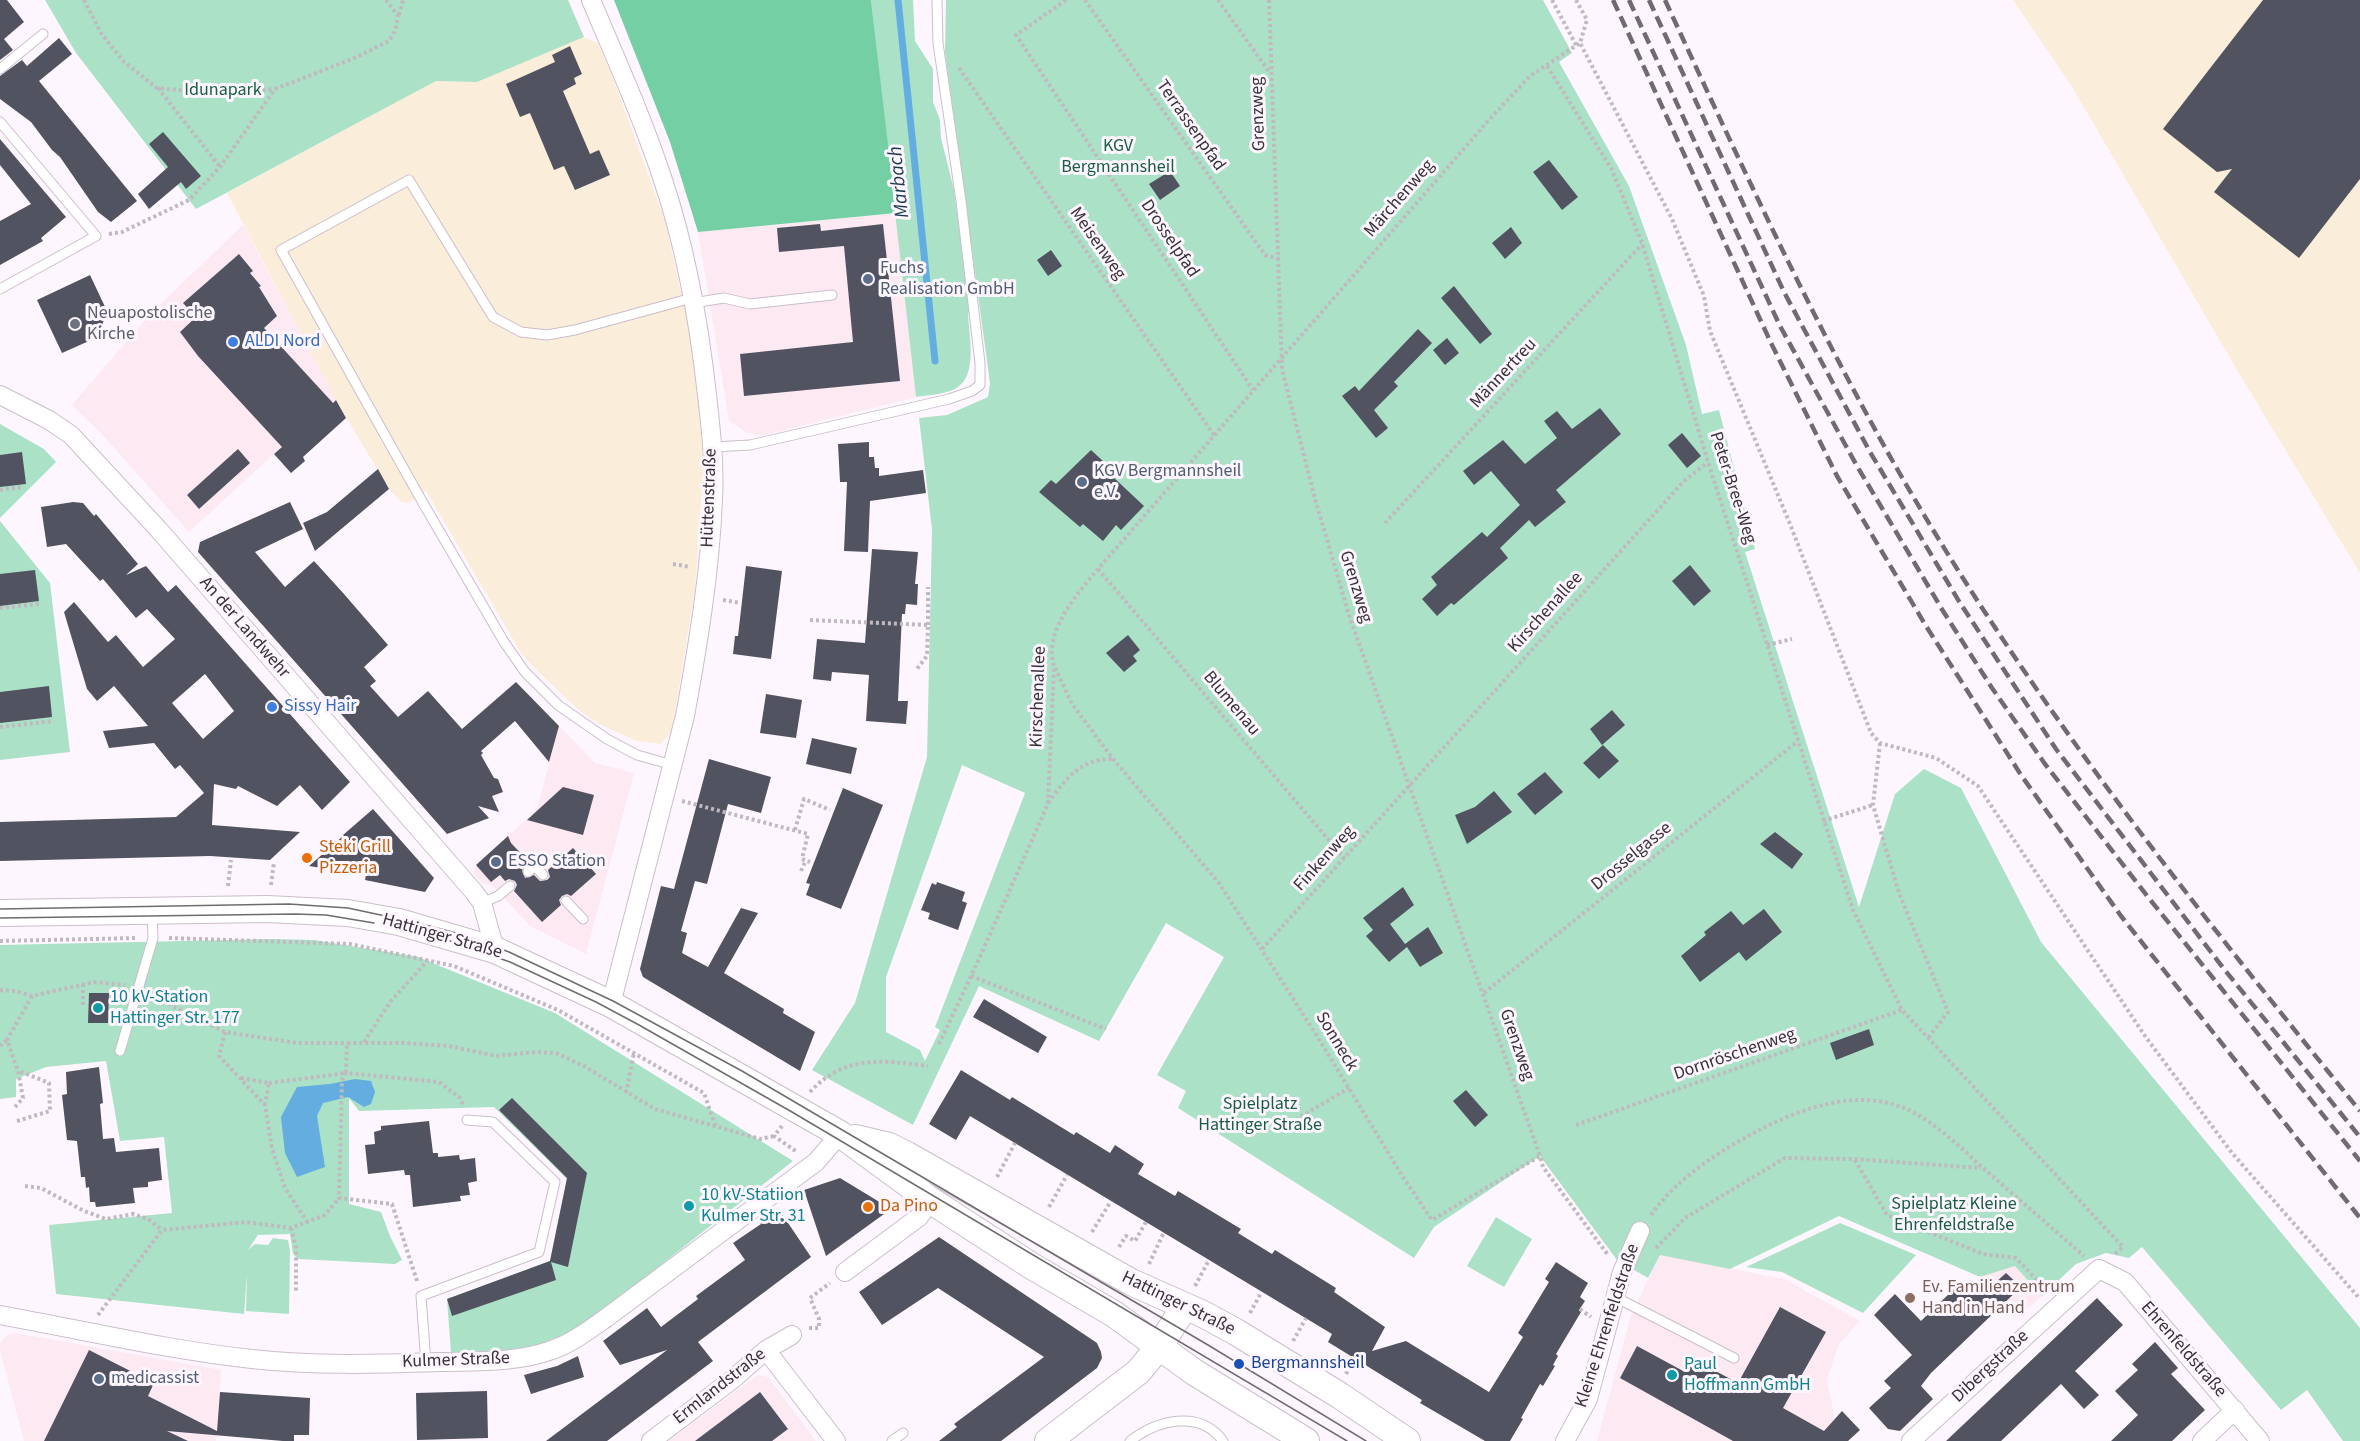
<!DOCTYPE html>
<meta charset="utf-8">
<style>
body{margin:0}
canvas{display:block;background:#fef6fe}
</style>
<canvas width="2360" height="1441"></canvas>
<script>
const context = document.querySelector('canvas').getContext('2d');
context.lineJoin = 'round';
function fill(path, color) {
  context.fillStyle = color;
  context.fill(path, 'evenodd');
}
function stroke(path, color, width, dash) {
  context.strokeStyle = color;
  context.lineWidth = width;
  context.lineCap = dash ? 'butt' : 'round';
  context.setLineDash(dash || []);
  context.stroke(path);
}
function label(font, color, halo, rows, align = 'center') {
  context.font = font + ' "Source Sans 3",sans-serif';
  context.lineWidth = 6;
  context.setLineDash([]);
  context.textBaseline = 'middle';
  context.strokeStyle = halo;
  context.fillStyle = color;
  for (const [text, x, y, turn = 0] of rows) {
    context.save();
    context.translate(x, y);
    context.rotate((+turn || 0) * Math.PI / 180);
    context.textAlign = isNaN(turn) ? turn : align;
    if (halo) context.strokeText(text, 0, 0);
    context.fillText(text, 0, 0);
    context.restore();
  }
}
const commercial = new Path2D(`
 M896 213 916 397 764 435 747 433 729 421 698 232Z
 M243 225 336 400 274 454 189 532 100 432 72 405 150 314Z
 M559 726 595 763 634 773 586 954 530 926 492 885 483 884 474 874 476 865 537 810Z
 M1660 1255 1784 1279 1860 1321 1839 1344 1827 1380 1834 1414 1830 1441H1597L1631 1315Z
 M2015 1266 2042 1296 2019 1316 1980 1277Z
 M16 1333 221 1370 216 1441H24L0 1350V1344L3 1339 8 1335Z
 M758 1375 768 1377 816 1441H668Z`);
const industrial = new Path2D(`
 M2013 0H2360V573L2237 370 2071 85Z
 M584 37 598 43 610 70 665 221 687 319 699 392 703 471 695 588 672 731 661 744 637 741 599 724 579 710 538 672 521 653 426 491 409 503 401 502 389 489 336 400 227 193 436 81 477 82Z`);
const green = new Path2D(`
 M45 0H568L584 37 477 82 436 81 196 209 76 53Z
 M871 0H913L915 41 933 69V102L940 120 941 138 954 190 970 310 968 314C969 337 980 382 950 391 939 395 927 395 916 397Z
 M946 0H1543L1572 53 1559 62 1629 186 1686 345 1702 414 1719 410 1755 549 1745 552 1859 907 1895 794 1924 769 1961 788 2041 942 2360 1328V1441H2343L2307 1390 2281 1410 2142 1247 2129 1258 2106 1253 2076 1264 2042 1296 2015 1266 1980 1277 1839 1216 1730 1269 1660 1255 1648 1278 1617 1260 1540 1156 1434 1227 1414 1258 1178 1108 1186 1091 1157 1075 1224 957 1166 923 1099 1041 979 986 913 1125 812 1070 855 1003 927 757 932 530 919 418 947 415 988 397 990 383 945 52ZM962 765 1025 793 935 1027 940 1030 925 1061 920 1050 886 1032V977Z
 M0 424 44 449 56 462 0 518Z
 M0 521 50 583 70 752 0 760Z
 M272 939 314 940 418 957 555 1013 793 1161 634 1286 571 1332 540 1344 510 1350 451 1353 447 1299 550 1261 567 1179 494 1107 359 1111 349 1098V1204L381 1212 390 1236 402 1260 395 1264 298 1259 293 1254 290 1234 258 1235 248 1250 255 1244 268 1245 273 1238 288 1240 290 1250 289 1314 246 1311 247 1273 244 1314 56 1294 49 1225 172 1213 164 1137 120 1141 106 1061 46 1067 16 1079V1097L0 1099V945Z
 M1496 1217 1532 1239 1504 1287 1467 1266Z
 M1840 1223 1916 1255 1863 1313 1782 1272 1746 1267Z`);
const forest = new Path2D(`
 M614 0H871L896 213 698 232 670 142Z`);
const water = new Path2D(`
 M355 1079 371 1081 375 1092 371 1104 364 1107 348 1097 323 1103 317 1116 325 1167 297 1177 285 1153 281 1117 297 1087 330 1084Z`);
const stream = new Path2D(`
 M898 0 935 361`);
const building = new Path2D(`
 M0 0H7L24 22 4 39 13 50 0 60Z
 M2263 0H2360V179L2299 258 2214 192 2232 169 2217 172 2163 129Z
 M59 38 72 54 39 81 137 201 111 222 98 212 60 157 52 150 31 122 0 99V76L22 60 27 66Z
 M570 46 582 74 574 78 576 84 563 91 590 154 599 150 610 175 575 190 564 166 554 170 530 113 520 117 506 84 555 62 552 55Z
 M163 132 201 176 186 189 181 182 149 209 138 194 168 167 149 144Z
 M0 139 66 217 41 238 43 241 0 265V221L31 204 0 165Z
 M1549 160 1578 197 1562 210 1533 172Z
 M1170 171 1180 186 1160 200 1149 184Z
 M820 224 821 231 883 224 900 381 744 396 740 354 853 342 844 246 779 252 777 228Z
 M1511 227 1522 243 1505 259 1492 243Z
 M1051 250 1062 266 1048 276 1037 260Z
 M239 254 253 271 250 273 261 286 259 287 277 316 264 328 333 403 336 400 346 418 303 457 305 461 291 473 274 454 282 447 198 356 180 332 196 317 183 303Z
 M90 275 107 311 98 337 62 353 37 300Z
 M1454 286 1492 334 1480 344 1441 298Z
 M1418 329 1432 343 1394 382 1398 386 1374 410 1388 428 1376 438 1342 396 1355 386 1359 391Z
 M1447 338 1459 353 1445 365 1433 350Z
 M1600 408 1621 434 1556 490 1566 502 1535 527 1529 520 1500 548 1508 558 1454 605 1451 603 1437 616 1422 599 1437 585 1431 577 1482 532 1487 537 1520 505 1491 471 1474 485 1463 471 1503 440 1525 464 1557 438 1544 421 1557 411 1572 429Z
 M1682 433 1701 456 1687 468 1668 445Z
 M869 442V457H874L875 468H879V476L923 470 926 493 870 501 868 552 844 551 847 482H840L838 444Z
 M238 449 250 463 199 509 187 495Z
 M1091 450 1116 473 1112 476 1144 506 1121 530 1116 525 1103 541 1083 524 1080 527 1039 492 1051 480 1056 484Z
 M22 452 26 484 0 487V455Z
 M378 469 389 489 315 551 303 523 327 512Z
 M73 502 83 503 94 516 96 514 138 564 126 575 146 566 168 592 176 585 350 782 322 810 300 785 277 806 238 786 236 789 214 784 212 825 300 832 270 860 210 856 0 861V822L176 817 204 793 180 765 175 769 154 743 109 748 103 731 148 726 114 686 97 701 87 689 64 612 74 602 108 642 116 635 143 667 175 639 147 609 136 618 103 579 100 581 66 544 47 547 41 507ZM205 674 234 711 203 739 172 703Z
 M290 502 303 529 255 552 285 587 314 561 344 594 388 645 364 667 376 681 370 686 398 717 428 691 462 729 516 682 559 726 549 762 515 721 481 751 483 753 481 755 494 778 498 779 503 792 492 796 499 812 478 806 489 818 447 834 198 552 200 542Z
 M872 549 918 552 915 584H918L917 605 906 604 905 614H902L898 701H908L906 724 866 721 869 675 832 672 831 681 813 679 817 639 865 643Z
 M1690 565 1711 591 1694 606 1672 581Z
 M746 566 782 571 771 659 733 654 735 636H738Z
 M35 570 39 601 0 606V574Z
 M1128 635 1140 650 1133 656 1137 661 1124 672 1106 653Z
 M49 686 52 717 0 723V692Z
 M766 694 802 700 796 738 760 733Z
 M1612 710 1625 725 1602 745 1590 729Z
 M812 738 857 748 851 774 806 764Z
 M1603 745 1619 761 1599 779 1583 763Z
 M709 759 771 777 761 813 728 804 707 884 695 881 681 931 687 933 682 953 708 967 741 908 758 913 724 973 784 1009 783 1013 815 1032 800 1071 643 977 640 969 661 886 674 889Z
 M1545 772 1563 792 1535 815 1517 794Z
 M563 787 594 795 583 835 527 820Z
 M843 788 883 805 841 909 806 895 810 884 806 883Z
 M1494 791 1512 812 1467 844 1455 815 1475 807Z
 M373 809 434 878 425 892 365 880 366 875 309 866 342 837H345L343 835Z
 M1775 832 1803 854 1792 869 1760 844Z
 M508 836 511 843 529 862 522 870 525 878 534 875 540 881 547 880 550 877 548 870 573 848 596 874 571 896 567 894 562 896 559 900 561 905 542 922 514 891 517 885 515 881 509 879 505 881 500 875 491 882 476 865Z
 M937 882 965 892 962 901 967 903 958 930 928 919 930 913 921 910 932 883 936 885Z
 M1403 887 1414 905 1390 924 1405 944 1428 927 1443 953 1420 967 1407 947 1389 962 1366 936 1373 930 1363 918Z
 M1764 909 1782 932 1746 961 1739 952 1700 982 1681 956 1706 935 1704 932 1731 911 1743 925Z
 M89 993H109L108 1023H88Z
 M984 999 1047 1037 1038 1053 973 1017Z
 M1869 1029 1874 1045 1836 1060 1830 1043Z
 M99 1067 103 1103 100 1104 103 1139 114 1138 116 1152 159 1148 162 1180 148 1182V1187L133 1188 135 1203 96 1207 95 1202H90L89 1187 86 1188 85 1177H81L77 1141 67 1140 62 1095 67 1094 66 1072Z
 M961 1070 1010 1100 1012 1097 1074 1135 1076 1132 1110 1153 1115 1145 1144 1164 1138 1174 1175 1196 1178 1191 1241 1229 1238 1233 1272 1254 1275 1250 1336 1288 1334 1292 1385 1327 1372 1351 1406 1341 1489 1392 1523 1337 1518 1333 1549 1282 1545 1279 1556 1262 1588 1283 1580 1297 1585 1301 1579 1310 1581 1312 1556 1354 1558 1356 1553 1365 1555 1366 1543 1386 1540 1384 1521 1418 1523 1419 1510 1441H1485L1420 1403 1422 1400 1328 1342 1332 1334 970 1116 956 1140 929 1124Z
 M1466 1090 1488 1115 1475 1127 1453 1101Z
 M512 1098 587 1173 568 1267 551 1262 556 1280 452 1316 447 1299 550 1261 567 1178 499 1110Z
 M429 1121 433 1153H438V1157L459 1155 460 1160 475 1158 477 1181 468 1183 470 1195 460 1196 461 1201 413 1207 410 1175H405L404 1170 368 1174 365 1145 375 1144 374 1132 381 1130V1126Z
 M840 1178 891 1209 826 1256 804 1190Z
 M780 1211 811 1257 698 1342 713 1361 607 1441H546L667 1350 620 1365 603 1341 647 1308 661 1327 698 1299 696 1296 745 1260 733 1243 761 1224 760 1222Z
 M939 1237 1097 1343 1101 1352 1102 1358 1097 1368 1001 1441H939L957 1427 954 1424 1044 1357 938 1288 882 1325 859 1292Z
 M2006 1273 2021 1287 1931 1373 1921 1386 1933 1399 1900 1431 1888 1429 1869 1408 1891 1388 1884 1381 1912 1355 1874 1315 1895 1294 1921 1321 1954 1289 1959 1294 1971 1283 1982 1295Z
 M2097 1298 2123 1325 2075 1371 2099 1395 2084 1409 2061 1384 2001 1441H1946Z
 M1780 1307 1826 1332 1783 1408 1824 1431 1842 1411 1860 1430 1848 1441H1733L1620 1378 1637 1346 1685 1372 1691 1360 1706 1369 1708 1367 1738 1383Z
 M2155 1342 2178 1368 2171 1374 2205 1410 2172 1441H2111L2138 1415 2115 1391 2138 1370 2132 1364Z
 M89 1350 154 1383 148 1396 217 1431 220 1392 310 1398 309 1435H294V1441H283L167 1431 188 1441H44Z
 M578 1356 584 1377 531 1394 524 1375 557 1366Z
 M487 1391 488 1438 417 1440 416 1393Z
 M760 1392 788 1429 772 1441H695Z`);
const path = new Path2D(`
 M84 0 101 33 123 61 157 88 219 94 275 89
 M1066 0 1016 35 1253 390
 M1085 0 1265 255 1279 259
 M1218 0 1270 73
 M1269 0 1282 369 1315 499 1349 615 1540 1156
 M1552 0 1576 45
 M1576 0 1587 20 1580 43 1672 219 1704 296 1710 331 1790 524 1871 733 1880 743 1936 758 1978 786 2145 1036 2232 1153 2360 1299
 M399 15 403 0
 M1547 66 1611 168 1642 243 1708 462 1853 910 1902 1010 2123 1247 2114 1255
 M959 68 1214 435
 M158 88 220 167
 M109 234 122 232 189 200 220 167 275 89 357 57 389 41 395 31 398 16 386 0
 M0 490 23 487
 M1385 523 1642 244
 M673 564 690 567
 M1098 569 1344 858
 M723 600 740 603
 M0 608 39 604
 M810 620 928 625 927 656 916 670
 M928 625V587
 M1767 645 1792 639
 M1055 668 1072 704 1113 759 1219 883 1317 1036 1403 1177 1432 1220 1540 1156 1543 1167 1608 1255
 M0 727 54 721
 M1880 743 1873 805 1899 893 1948 1012 1928 1038
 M682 801 808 834 802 859 810 862
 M1048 803C1065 780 1081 758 1112 759
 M1823 821 1873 805
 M795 830 804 799 830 810
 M801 871 806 860
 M271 885 274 862
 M228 886 231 860
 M169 938 350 944 454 966 558 1010 704 1093 716 1128
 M0 941 137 938
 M1262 949 1684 481 1708 462
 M971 976 1106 1029
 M83 984V1005
 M0 990 15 991 32 996 94 982 125 985
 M1484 993 1798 741
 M152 996 225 1032 297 1043H347
 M225 1032 219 1056 265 1105 272 1149 285 1188 308 1223
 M364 1042 391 1001 428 960
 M939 1044 979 959 1048 804 1054 667C1053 661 1051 654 1052 648 1055 618 1080 591 1098 569L1488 121 1530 76 1580 43
 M0 1046 7 1040
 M241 1078 269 1083 265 1104
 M269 1083 346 1073 347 1043H403L449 1046 496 1056 536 1052 556 1053 584 1066 655 1109 760 1139 774 1136
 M810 1092C844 1055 882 1060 928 1066
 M626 1093 634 1053
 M15 1107 23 1098 18 1071 7 1040 32 996
 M17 1121 50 1111 49 1083 19 1071
 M1576 1125 1902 1010
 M782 1126 774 1136 797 1152
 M1280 1129 1349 1088
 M1855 1160 1887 1215 1983 1254 2016 1258 2048 1292
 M997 1177 1015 1143
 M25 1186 41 1188 84 1211 106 1219 133 1214 148 1219 162 1230
 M1049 1207 1067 1175
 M1651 1215C1677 1178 1717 1153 1757 1131 1794 1112 1840 1094 1883 1102 1924 1108 1961 1149 1991 1175 2022 1202 2053 1229 2084 1256
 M291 1228 296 1248V1293
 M1092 1232 1111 1201
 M1119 1247 1126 1236 1135 1241 1146 1222
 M1656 1248 1685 1218 1785 1158 1854 1159 1981 1168
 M1149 1264 1164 1232
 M417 1281 392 1204 339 1198 342 1080 346 1073 439 1082 460 1098 463 1105
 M1195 1286 1209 1260
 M1580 1309 1591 1317
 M1250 1313 1261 1293
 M98 1315 162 1230 246 1222 291 1228 325 1215 339 1198
 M809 1328H819V1319L810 1298 830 1283
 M1293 1341 1306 1318
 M1346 1374 1354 1359`);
const lane = new Path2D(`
 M0 69 43 34
 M0 122 96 236 0 289
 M693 303 724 298 750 304 832 295
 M713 447 750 445 949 399 972 391 980 385V363L961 201 938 43 937 0
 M673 765 637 755 607 739 558 705 525 672 504 642 423 503 281 250 409 180 493 317 521 332 547 335 575 330 692 298
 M528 872 535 866 543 875
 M566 901 583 919
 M482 903 498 896 510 886
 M120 1051 153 938 152 913
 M1615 1297 1734 1358
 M426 1363 421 1296 539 1252 555 1182 493 1122 467 1120
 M892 1441 903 1433
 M1130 1441C1157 1420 1200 1409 1223 1441`);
const street = new Path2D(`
 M591 0C616 59 642 117 662 177 686 248 699 322 707 395 711 430 715 465 713 500 710 572 698 645 685 716L611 1004
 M0 395 49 420 71 435 159 530 474 892 482 903 495 950
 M845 1272 919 1217 930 1200
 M0 1315C84 1330 167 1350 252 1359 313 1366 377 1364 439 1362 476 1361 516 1363 552 1350 572 1343 589 1330 606 1318L816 1162 840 1134
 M766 1350 836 1441
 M651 1441 733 1379 766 1350 792 1335
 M1565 1441 1588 1399 1622 1272 1640 1231
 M1911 1441 2099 1269 2125 1282 2260 1441
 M2202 1441 2235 1410`);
const secondary = new Path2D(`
 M0 913 267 909 348 913 399 922 495 950 611 1004 840 1134 930 1200 1030 1265 1114 1314 1194 1372 1306 1441
 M855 1138 889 1146 907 1155 1131 1282 1203 1314 1236 1332 1339 1395 1407 1441
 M1048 1441 1138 1372 1159 1347 1185 1306`);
const tram = new Path2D(`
 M0 909 289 904 348 908 418 923 460 934 509 952 613 1001 742 1071 1208 1345 1366 1441
 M0 918 295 914 326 915 374 923
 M436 936 510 962 596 1002 639 1025 792 1112 1347 1441`);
const rail = new Path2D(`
 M1613 0 1771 343 1837 476 1926 626 2021 775 2121 916 2360 1218
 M1629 0 1780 326 1857 466 1943 611 1992 688 2045 764 2148 897 2360 1161
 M1649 0 1784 292 1870 452 1960 603 2056 749 2224 969 2360 1137
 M1665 0C1739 160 1812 320 1900 474 2031 702 2195 907 2360 1111`);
const markers = [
 [868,279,6,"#5c6f8a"],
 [75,324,6,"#6b7280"],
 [233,342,6,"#3f7fe0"],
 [1082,482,6,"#5c6f8a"],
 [272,707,6,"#3f7fe0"],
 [307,858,6,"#e8710a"],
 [496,862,6,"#5c6f8a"],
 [98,1008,6,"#0f9aa8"],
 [689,1206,6,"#0f9aa8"],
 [868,1207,6,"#e8710a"],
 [1910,1298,6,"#8d6e63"],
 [1239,1364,6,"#1a4fb4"],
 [1672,1375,6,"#0f9aa8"],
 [99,1379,6,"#5c6f8a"]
];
const parkNames = [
 ["Idunapark",223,91],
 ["KGV",1118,147],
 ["Bergmannsheil",1118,168],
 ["Spielplatz",1260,1105],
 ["Hattinger Straße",1260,1126],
 ["Spielplatz Kleine",1954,1205],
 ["Ehrenfeldstraße",1954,1226]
];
const streetNames = [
 ["Grenzweg",1259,114,-92],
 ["Terrassenpfad",1190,126,55],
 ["Märchenweg",1400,199,-49],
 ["Drosselpfad",1169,239,56],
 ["Meisenweg",1097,244,55],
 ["Männertreu",1504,374,-47],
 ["Peter-Bree-Weg",1732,488,72],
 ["Hüttenstraße",710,498,-88],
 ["Grenzweg",1355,587,73],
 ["Kirschenallee",1546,613,-48],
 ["An der Landwehr",244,628,49],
 ["Kirschenallee",1039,697,-88],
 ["Blumenau",1231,704,50],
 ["Drosselgasse",1632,857,-39],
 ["Finkenweg",1325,859,-48],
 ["Hattinger Straße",442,937,16],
 ["Sonneck",1336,1042,59],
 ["Grenzweg",1516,1045,71],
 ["Dornröschenweg",1735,1055,-19],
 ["Hattinger Straße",1178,1304,26],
 ["Kleine Ehrenfeldstraße",1608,1326,-72],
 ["Ehrenfeldstraße",2183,1350,49],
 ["Kulmer Straße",456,1361,-2],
 ["Dibergstraße",1991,1367,-43],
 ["Ermlandstraße",720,1387,-38]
];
const serviceNames = [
 ["Fuchs",880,269],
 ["Realisation GmbH",880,290],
 ["KGV Bergmannsheil",1094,472],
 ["e.V.",1094,493],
 ["ESSO Station",508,862],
 ["medicassist",111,1379]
];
const worshipNames = [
 ["Neuapostolische",87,314],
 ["Kirche",87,335]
];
const shopNames = [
 ["ALDI Nord",245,342],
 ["Sissy Hair",284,707]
];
const foodNames = [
 ["Steki Grill",319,848],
 ["Pizzeria",319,869],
 ["Da Pino",880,1207]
];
const cultureNames = [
 ["10 kV-Station",110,998],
 ["Hattinger Str. 177",110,1019],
 ["10 kV-Statiion",701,1196],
 ["Kulmer Str. 31",701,1217],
 ["Paul",1684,1365],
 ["Hoffmann GmbH",1684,1386]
];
const educationNames = [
 ["Ev. Familienzentrum",1922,1288],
 ["Hand in Hand",1922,1309]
];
const transitNames = [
 ["Bergmannsheil",1251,1364]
];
const waterNames = [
 ["Marbach",900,182,-96]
];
fill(commercial, '#fce9f2');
fill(industrial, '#faedd9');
fill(green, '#abe1c6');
fill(forest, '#74cfa5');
fill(water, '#63ade1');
stroke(stream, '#63ade1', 7);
fill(building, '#525361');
stroke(lane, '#cabecb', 11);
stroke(street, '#cabecb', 20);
stroke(secondary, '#cabecb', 28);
stroke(path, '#c0b9c0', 4, [3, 3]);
stroke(lane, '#fff', 9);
stroke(street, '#fff', 18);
stroke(secondary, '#fff', 26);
stroke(tram, '#706b70', 1.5);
stroke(rail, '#706b70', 4.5, [12, 6]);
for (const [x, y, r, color] of markers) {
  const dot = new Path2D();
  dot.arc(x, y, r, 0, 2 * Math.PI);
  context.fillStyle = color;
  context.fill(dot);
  stroke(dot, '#fef6fe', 2);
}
label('18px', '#185e43', '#fef6fe', parkNames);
label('18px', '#373237', '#fef6fe', streetNames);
label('18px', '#4e5e75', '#fef6fe', serviceNames, 'left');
label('18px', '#5b616d', '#fef6fe', worshipNames, 'left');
label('18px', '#366cbe', '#fef6fe', shopNames, 'left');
label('18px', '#c56008', '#fef6fe', foodNames, 'left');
label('18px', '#0d838f', '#fef6fe', cultureNames, 'left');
label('18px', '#785e54', '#fef6fe', educationNames, 'left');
label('18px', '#164399', '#fef6fe', transitNames, 'left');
label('italic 20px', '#193950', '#fef6fe', waterNames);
</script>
